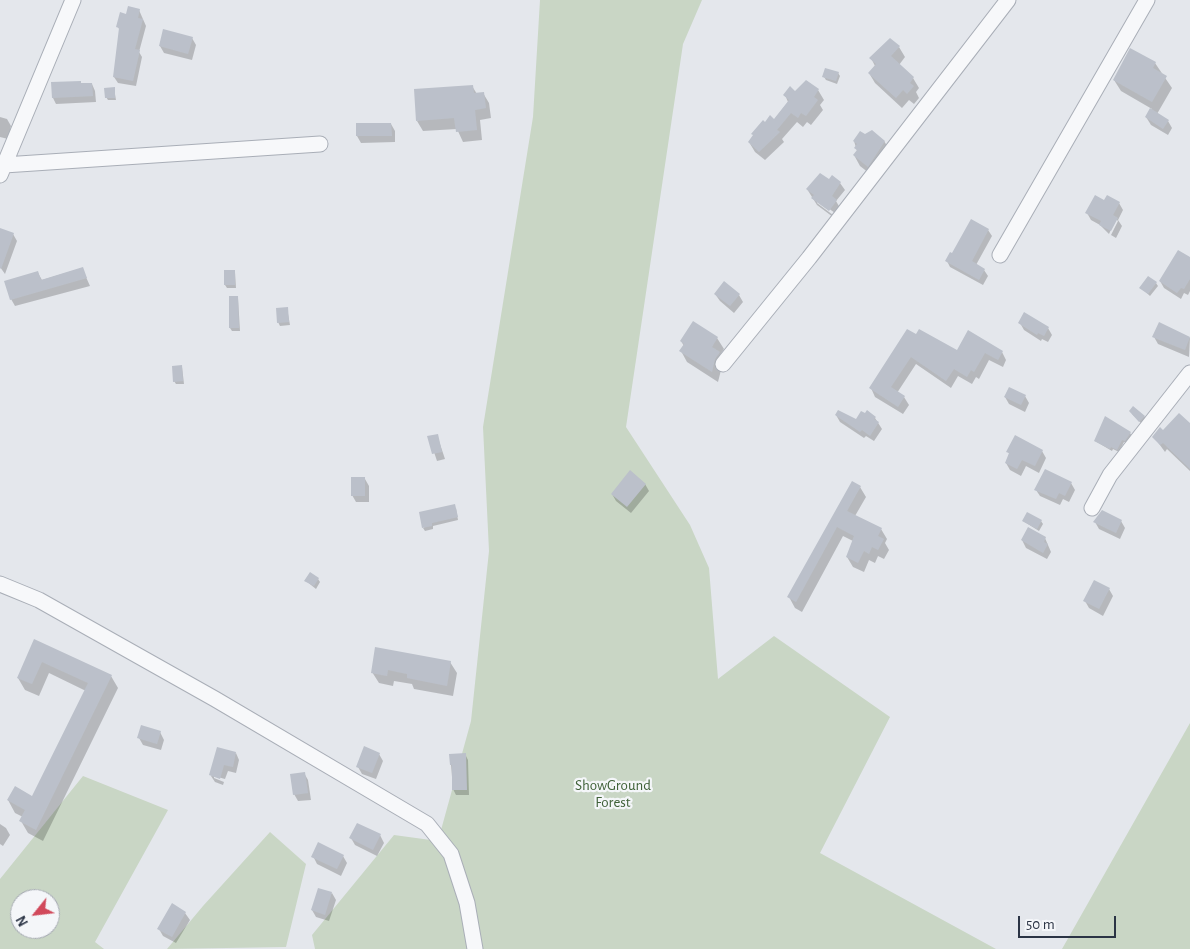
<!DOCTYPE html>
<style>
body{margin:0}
#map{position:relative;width:1190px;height:949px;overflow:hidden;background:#e4e7ec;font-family:"Alegreya Sans",sans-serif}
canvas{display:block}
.north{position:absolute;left:10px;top:889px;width:50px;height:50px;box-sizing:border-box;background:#f4f6f9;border:1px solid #a4a8b1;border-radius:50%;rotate:241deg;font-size:14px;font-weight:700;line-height:20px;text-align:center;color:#2b3445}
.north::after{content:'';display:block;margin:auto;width:18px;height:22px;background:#d1495b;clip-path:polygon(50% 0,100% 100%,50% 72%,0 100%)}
.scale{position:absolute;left:1018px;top:916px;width:98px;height:22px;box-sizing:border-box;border:2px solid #2b3445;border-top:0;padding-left:6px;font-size:15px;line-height:18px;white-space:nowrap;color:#2b3445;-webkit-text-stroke:4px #f4f6f9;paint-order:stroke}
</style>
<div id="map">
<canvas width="1190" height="949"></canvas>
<div class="north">N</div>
<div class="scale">50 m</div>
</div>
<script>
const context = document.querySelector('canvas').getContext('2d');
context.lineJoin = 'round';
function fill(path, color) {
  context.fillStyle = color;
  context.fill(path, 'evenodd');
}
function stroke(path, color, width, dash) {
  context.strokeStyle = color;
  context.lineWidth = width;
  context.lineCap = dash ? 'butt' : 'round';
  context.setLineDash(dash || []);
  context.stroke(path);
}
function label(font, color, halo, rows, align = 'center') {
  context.font = font + ' "Alegreya Sans",sans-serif';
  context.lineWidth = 4.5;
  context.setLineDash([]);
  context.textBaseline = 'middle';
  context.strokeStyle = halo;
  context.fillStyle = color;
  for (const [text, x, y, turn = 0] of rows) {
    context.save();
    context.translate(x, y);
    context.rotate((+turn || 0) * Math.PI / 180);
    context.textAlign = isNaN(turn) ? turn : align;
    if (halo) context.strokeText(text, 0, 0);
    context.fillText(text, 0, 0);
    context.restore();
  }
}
const green = new Path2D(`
 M540 0H702L683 44 626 427 690 525 709 568 718 679 774 636 890 717 820 853 996 949H315L312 935 394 835 438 841 471 721 489 551 483 427 533 117Z
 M1190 723V949H1062Z
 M83 776 168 810 95 942 104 949H0V879ZM20 899H50V929H20Z
 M270 832 306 864 286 947 167 949 203 906Z`);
const shadow = new Path2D(`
 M139 10 146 26 139 52 142 57 136 86 118 83 114 77 120 31 118 27 127 15Z
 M192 38 196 45 192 60 164 53 160 46Z
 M899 47 905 57 899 65 913 78 919 88 916 92 919 98 914 104 909 100 902 108 875 83 869 73 875 66 871 58Z
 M1155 63 1172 88 1157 114 1168 121 1172 128 1168 135 1151 125 1146 117 1152 109 1121 91 1114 80Z
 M838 73 840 76 837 84 826 80 824 77Z
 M807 81 818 90 824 100 820 105 823 110 811 125 807 122 803 127 797 122 782 139 784 142 765 160 755 152 749 142 765 124 774 120 788 102 785 95 795 92Z
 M52 84H92L95 91 96 102 56 104 53 98Z
 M472 86 477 94 483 93 489 103 491 118 480 120 482 140 463 142 457 129 423 131 417 121Z
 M114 88 116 100H108L106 97Z
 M0 117 7 119 11 126 8 139 0 137Z
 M391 124 395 131V142L361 143 357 136Z
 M854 141H884L891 152 874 177 860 166 854 155 857 151Z
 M832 177 840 183 845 190 836 201 840 208 833 217 817 205 807 189 829 181ZM817 200 835 213 833 215 817 203Z
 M1104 202 1119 203 1123 210 1118 220 1122 226 1116 238 1111 235 1118 221 1116 219 1109 234 1100 225 1091 220 1087 213Z
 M0 229 13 234 17 241 5 274 0 267Z
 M988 230 992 236 976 265 984 270 988 276 983 285 950 267 947 261Z
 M1190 259V291L1188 295 1184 293 1181 299 1164 288 1160 281Z
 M82 268 90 286 15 306 11 299 38 273 42 280Z
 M235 272 236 288H227L225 285Z
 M1156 283 1158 286 1150 296 1141 288Z
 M715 294 739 295 743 302 734 313 720 301Z
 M238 298 240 331H232L230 328Z
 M287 308 290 325 280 326 278 322Z
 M1020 323 1048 328 1052 335 1048 342 1042 339 1041 341 1024 330Z
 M1160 324 1190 338 1189 357 1158 344 1154 337Z
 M907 331 958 351 1002 352 1006 360 1003 367 989 360 979 379 976 377 972 384 958 376 951 388 916 364 897 393 904 397 909 405 903 414 875 397 871 388Z
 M717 338 724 349 720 355 726 364 721 370 718 382 687 362 681 351 684 346 681 341Z
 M182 367 184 384H176L174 381Z
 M1025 396 1029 403 1025 412 1009 404 1005 397Z
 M1132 414 1144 416 1146 419 1142 424Z
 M836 415 857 420 875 418 882 429 874 441 866 436 864 438 840 422Z
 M1190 425V471L1167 449 1165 452 1154 437 1163 432Z
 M1130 433 1132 436 1127 443 1124 442 1119 452 1113 449 1112 451 1095 441Z
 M437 435 445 459 437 461 429 437Z
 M1042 451 1046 458 1039 473 1026 466 1021 476 1010 470 1006 463 1010 455 1008 452Z
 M365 479 369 486V502H356L352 495Z
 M1071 483 1075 490 1069 502 1063 499 1060 505 1040 496 1036 490Z
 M645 484 649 491 631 513 616 501 612 494Z
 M860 487 866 497 855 516 881 529 887 539 885 543 889 550 884 559 878 556 875 563 869 560 864 572 853 567 847 557 853 541 843 536 802 612 795 608 789 597Z
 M456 508 458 520 433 526V529L425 531 423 528Z
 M1023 521H1041L1043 524 1039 531Z
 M1121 521 1125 528 1120 539 1099 529 1095 522Z
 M1045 538 1051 552 1047 559 1026 548 1022 540Z
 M318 579 320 582 316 589 306 581Z
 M1109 589 1113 596 1103 616 1089 608 1085 601Z
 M34 641 111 676 118 688 43 841 28 833 21 821 23 817 15 813 8 800 32 798 86 691 49 673 39 696 25 690 18 678Z
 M376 649 450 662 457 673 453 696 414 689 412 684 394 681 393 686 379 683 372 672Z
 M160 732 164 740 161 750 143 745 139 738Z
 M236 753 239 760 236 773 228 771 225 779 214 776V778L224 782 223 785 215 782 211 776Z
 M379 754 383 761 376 779 362 774 358 767Z
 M465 754 468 760 469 795H456L453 789 451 765Z
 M304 773 308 780 311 800 298 801 294 794Z
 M0 824 6 828 10 835 3 846 0 844Z
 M380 835 384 843 377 856 355 845 351 838Z
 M313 856H343L347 863 341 876 317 864Z
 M332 893 336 900 329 921 316 917 312 910Z
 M185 913 190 920 176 943 163 936 159 929Z`);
const building = new Path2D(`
 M128 6 140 9 138 18 143 19 135 49 140 50 133 81 113 77 119 28 116 27 120 12 126 14Z
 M163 29 193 37 188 54 159 46Z
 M890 38 900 46 891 56 914 77 910 83 914 86 907 94 903 90 896 98 868 73 876 64 869 58Z
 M1130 48 1156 62 1153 68 1167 76 1152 102 1113 80Z
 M825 68 839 72 836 81 822 77Z
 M806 80 819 89 814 97 818 100 806 116 801 113 798 118 791 113 777 130 780 132 759 152 748 142 753 135 751 134 763 120 765 122 770 115 774 119 789 100 783 95 790 86 795 91Z
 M81 81V83H92L93 96 52 98 51 82Z
 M473 85 474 93 484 92 486 108 475 110 477 130 456 132 454 118 416 121 414 89Z
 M115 87V98H105L104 88Z
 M1150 108 1169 120 1163 129 1145 117Z
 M356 123H391L392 136H356Z
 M872 130 885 141 868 167 853 155 857 150 854 148 857 144 853 141 860 131 865 134Z
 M820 173 829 179 832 175 841 182 832 196 837 200 829 211 811 198 814 195 806 189Z
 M1095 195 1104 200 1107 195 1120 202 1113 215 1118 218 1111 231 1099 225 1101 221 1085 213Z
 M971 219 989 229 972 261 985 269 979 280 945 261 950 252 952 253Z
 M0 228 14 233 1 269 0 268Z
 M1178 250 1190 257V279L1184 289 1181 288 1177 293 1159 281Z
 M83 267 87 278 10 300 4 281 38 271 41 280Z
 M224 270H235V285H224Z
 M1148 276 1157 282 1148 294 1139 288Z
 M724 281 740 294 730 306 714 294Z
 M229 296H238L239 328H229Z
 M288 307 289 322 277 323 276 308Z
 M1024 312 1049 327 1044 336 1038 333 1037 335 1018 323Z
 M693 321 718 337 712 347 720 352 715 359 712 372 679 351 684 344 680 341Z
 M1159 322 1190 337 1185 350 1152 337Z
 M907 329 916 334 919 329 957 350 968 330 1003 351 998 360 985 353 974 372 971 370 967 377 954 369 946 381 911 357 891 387 905 396 898 407 869 388Z
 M182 365 183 381 173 382 172 366Z
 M1009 387 1026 395 1021 405 1004 397Z
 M1133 406 1145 416 1139 422 1129 411Z
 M838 410 856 419 861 411 865 413 867 410 876 417 874 419 879 422 870 436 862 430 860 432 835 415Z
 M1179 413 1190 423V469L1163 443 1160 445 1152 437 1160 427 1163 430Z
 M1105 416 1131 432 1125 441 1122 440 1117 450 1111 447 1110 449 1094 441Z
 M438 434 442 452 432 454 427 436Z
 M1015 435 1043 450 1035 466 1022 460 1017 469 1005 463 1009 453 1006 452Z
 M1045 469 1072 482 1065 496 1059 493 1056 499 1034 490Z
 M630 470 646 484 627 507 611 494Z
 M351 477H365V496H351Z
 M852 481 861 486 847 511 882 528 878 536 884 539 878 550 872 547 869 554 864 551 858 563 846 557 854 536 837 527 796 602 787 597Z
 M455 504 458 517 432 523V526L422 528 419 512Z
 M1102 510 1122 520 1116 533 1093 522Z
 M1027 512 1042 520 1037 529 1022 521Z
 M1028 527 1046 537 1044 542 1048 544 1043 553 1021 540Z
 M310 572 319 578 314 586 304 581Z
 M1094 580 1110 588 1099 609 1083 601Z
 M34 639 112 675 36 830 19 821 25 810 7 800 15 786 32 796 88 683 42 662 32 684 17 678Z
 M375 647 451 661 447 686 407 678V674L388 670 387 676 371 673Z
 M141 725 161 731 157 744 137 738Z
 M364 746 380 753 372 773 356 767Z
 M217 747 236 752 233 767 224 765 220 779 209 775Z
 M466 753 467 790H452V765H450L449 754Z
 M305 772 308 793 293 795 290 774Z
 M357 823 381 834 373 850 349 838Z
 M318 842 344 855 337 869 311 857Z
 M318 888 332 892 325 915 311 910Z
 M172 903 186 912 172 937 157 929Z`);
const street = new Path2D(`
 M4 165 320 144
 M0 175 73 0
 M1000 255 1147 0
 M723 364 809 258 1008 0
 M1092 508 1110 475 1190 373
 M0 584 39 600 215 699 427 824 451 854 467 903 475 949`);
const parkNames = [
 ["ShowGround",613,785],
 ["Forest",613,802]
];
fill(green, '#c9d6c5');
fill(shadow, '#0003');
fill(building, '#bbc0ca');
stroke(street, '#a9aeb7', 17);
stroke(street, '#f7f8fa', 15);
label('15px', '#3f6138', '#f4f6f9', parkNames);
</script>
